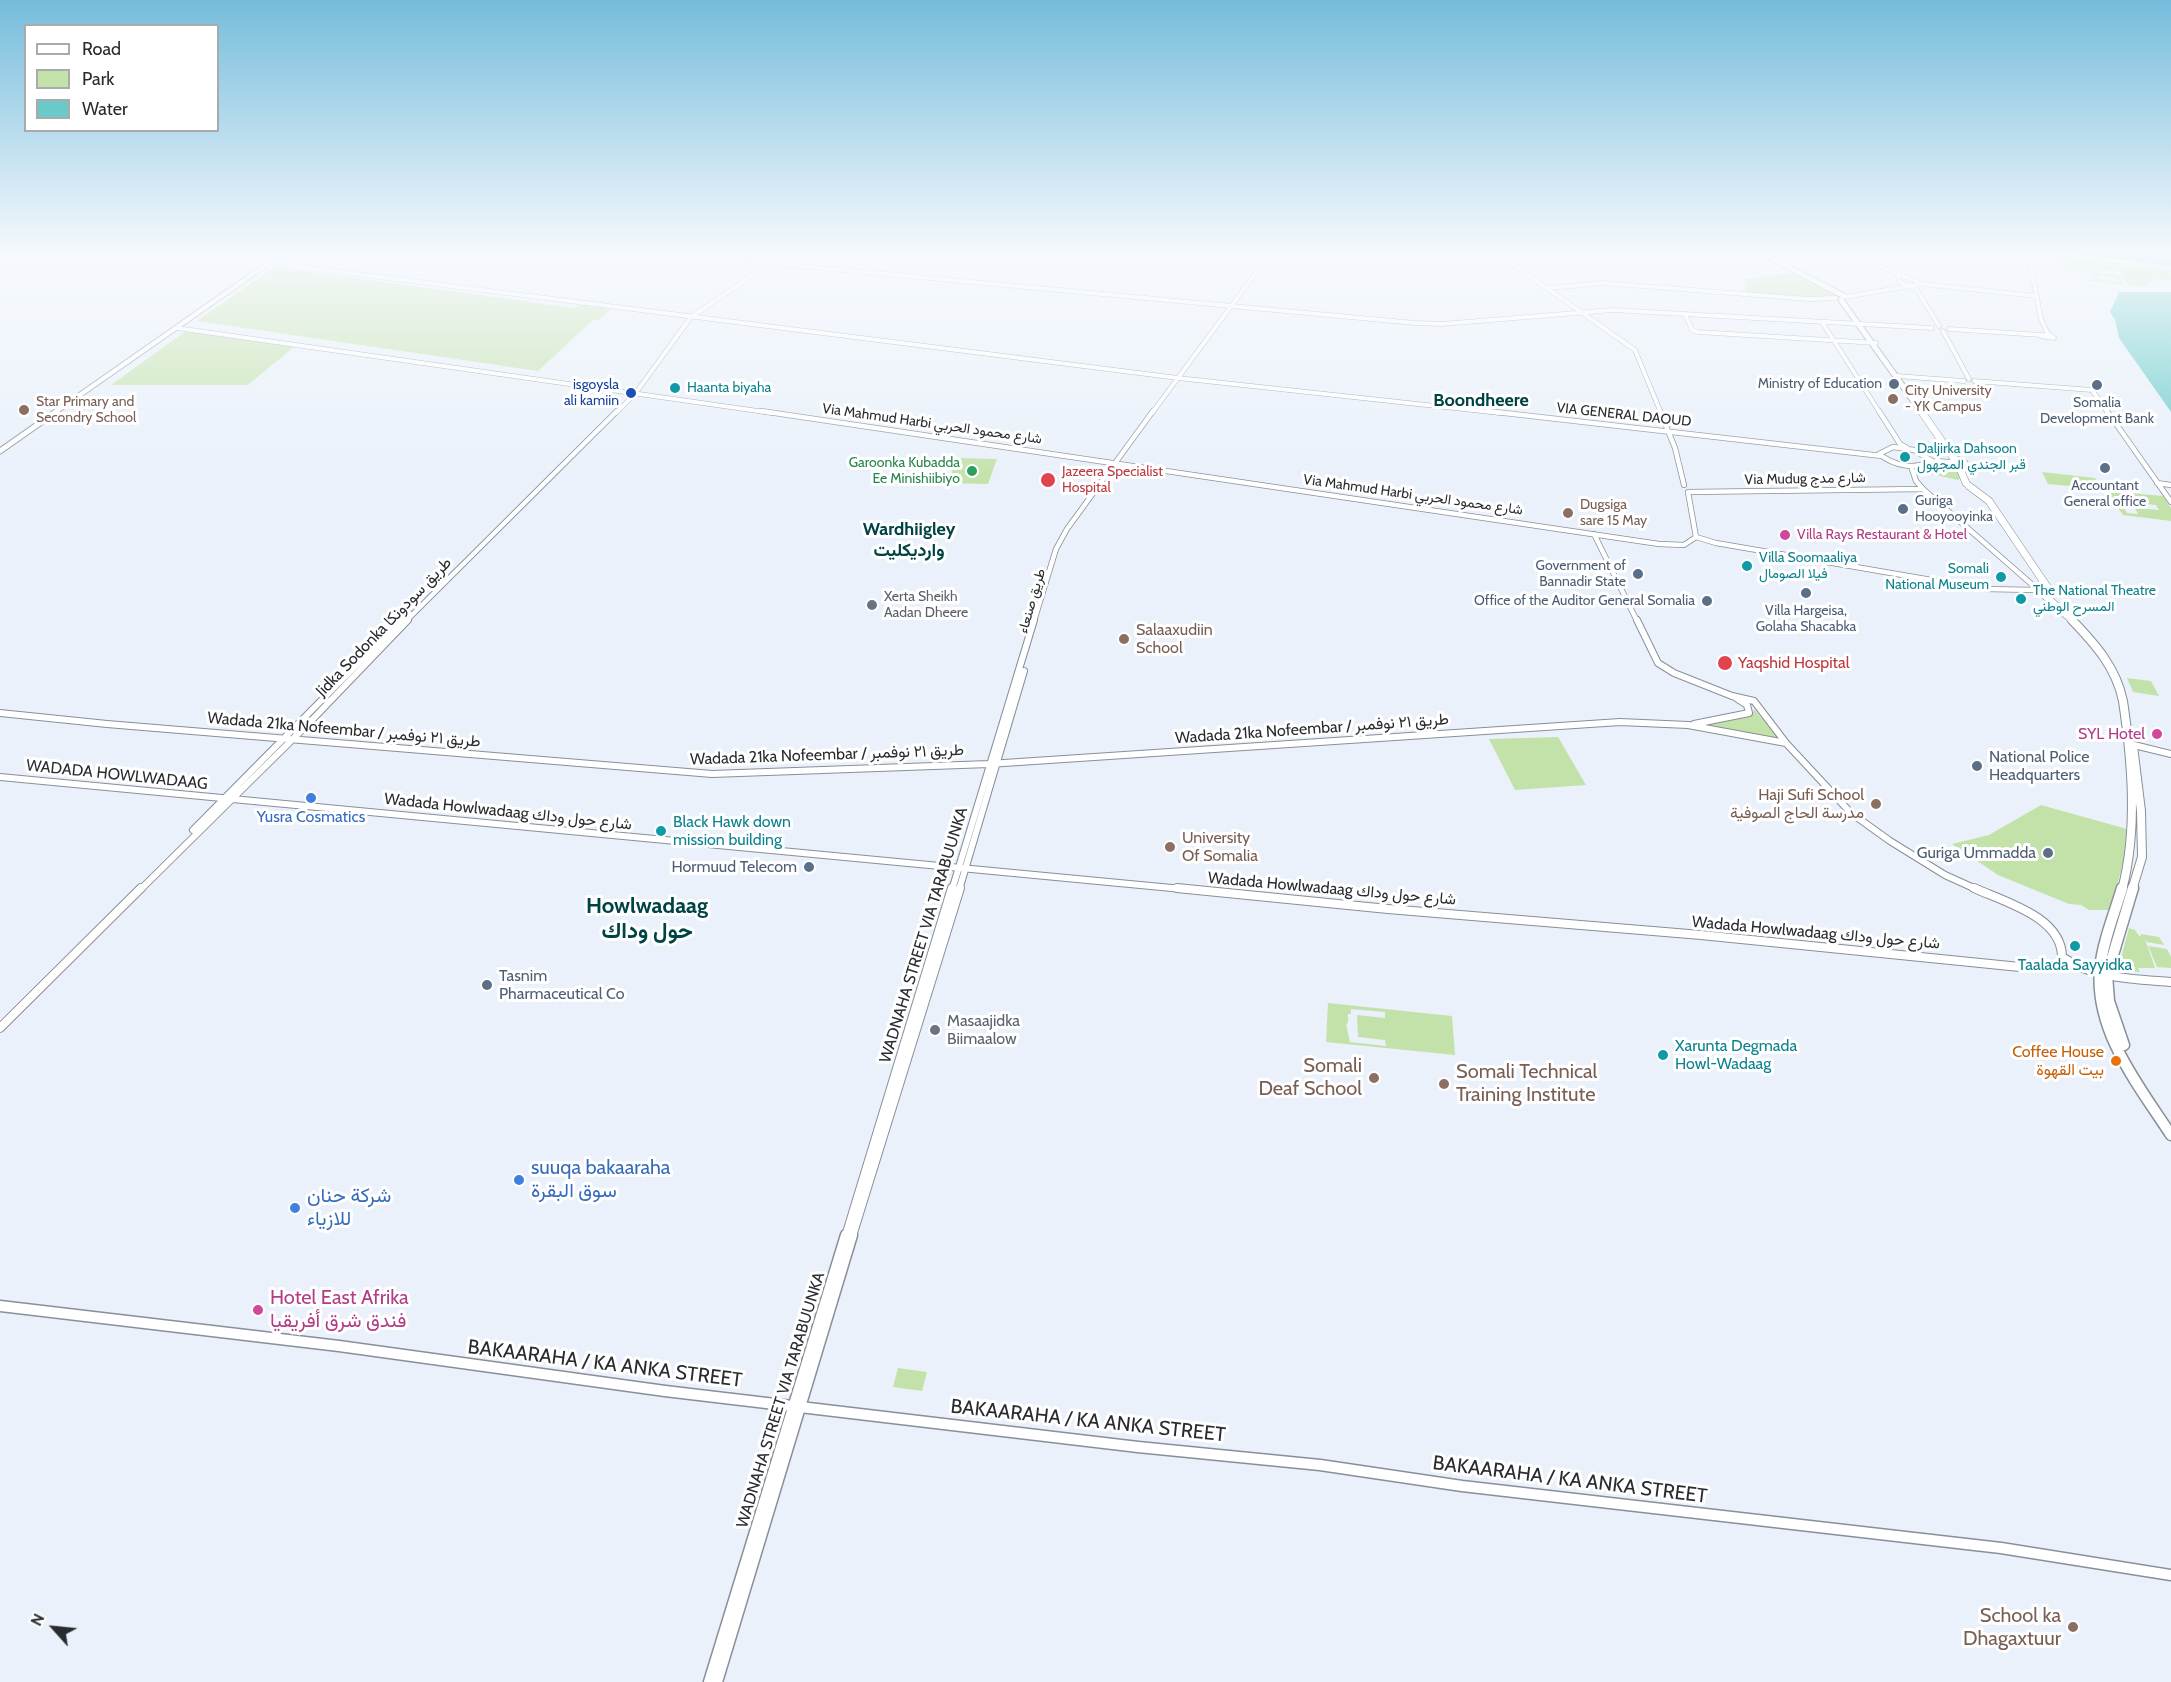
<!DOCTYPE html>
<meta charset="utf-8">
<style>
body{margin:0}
#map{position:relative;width:2171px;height:1682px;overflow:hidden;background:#eaf1fa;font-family:Cabin,sans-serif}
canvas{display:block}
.legend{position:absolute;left:24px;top:24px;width:195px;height:108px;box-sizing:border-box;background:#fff;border:2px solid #a9aaac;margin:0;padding:8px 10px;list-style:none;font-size:18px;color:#292b2f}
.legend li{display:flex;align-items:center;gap:12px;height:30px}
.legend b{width:30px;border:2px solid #a9aaac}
.north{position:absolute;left:24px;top:1598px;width:60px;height:60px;-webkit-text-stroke:4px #fff;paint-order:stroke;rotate:297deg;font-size:16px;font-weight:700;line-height:24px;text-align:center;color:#292b2f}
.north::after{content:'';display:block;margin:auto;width:21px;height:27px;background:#292b2f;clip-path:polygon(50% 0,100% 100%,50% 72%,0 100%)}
</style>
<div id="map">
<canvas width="2171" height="1682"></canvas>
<ul class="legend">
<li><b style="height:8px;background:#fff"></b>Road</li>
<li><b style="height:16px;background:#c3e2aa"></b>Park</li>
<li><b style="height:16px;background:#6acaca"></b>Water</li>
</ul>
<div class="north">N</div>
</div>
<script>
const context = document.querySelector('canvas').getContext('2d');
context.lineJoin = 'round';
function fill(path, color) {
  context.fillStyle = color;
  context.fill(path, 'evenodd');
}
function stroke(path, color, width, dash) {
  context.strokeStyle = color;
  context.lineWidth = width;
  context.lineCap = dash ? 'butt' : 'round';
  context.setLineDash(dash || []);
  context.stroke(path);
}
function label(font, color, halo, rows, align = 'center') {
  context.font = font + ' Cabin,Vazirmatn,sans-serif';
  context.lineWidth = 6;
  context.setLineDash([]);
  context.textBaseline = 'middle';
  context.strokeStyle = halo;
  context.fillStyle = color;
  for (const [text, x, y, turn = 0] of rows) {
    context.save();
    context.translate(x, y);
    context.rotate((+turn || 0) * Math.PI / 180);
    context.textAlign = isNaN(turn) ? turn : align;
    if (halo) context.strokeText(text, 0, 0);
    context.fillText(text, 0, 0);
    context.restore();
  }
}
const green = new Path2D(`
 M2057 256 2158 267V270H2165L2164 268 2171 269V273L2167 272 2171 274V280L2155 281 2153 277 2154 281 2143 286 2128 285 2118 269H2128L2113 266 2118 272 2110 270V264L2108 263 2109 270H2104L2105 274 2119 275 2124 285 2073 279 2094 280V278L2119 282 2116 277 2102 276 2104 275 2102 268 2099 267 2100 271H2096L2100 272 2099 276 2092 275 2091 272 2096 271 2089 268 2084 270 2090 273 2061 270 2065 267 2059 265Z
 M274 267 574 308 580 305 611 309 599 320H593L538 371 197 321Z
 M1794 273 1835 296 1817 299 1746 294 1744 279Z
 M186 331 294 347 248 385H111Z
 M957 458 997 459 988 484 948 483Z
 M1937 463 1953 466 1961 477 1958 480 1918 471Z
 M2042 472 2095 478 2103 489 2048 484Z
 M2107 491 2163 496 2171 508V521L2123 515ZM2116 496 2127 497 2131 503 2156 505 2159 510 2135 508 2138 514 2127 513Z
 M2127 678 2151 681 2159 696 2133 692Z
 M1754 709 1780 740 1697 724 1748 717 1752 715Z
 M1558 737 1586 785 1515 790 1489 739Z
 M2041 805 2127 829 2123 864 2110 910H2089L2081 905 2069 904 1998 875 1952 844 1989 835Z
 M2129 928 2135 930 2140 937 2141 934 2159 937 2164 945 2147 942 2145 939 2155 968H2138L2140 972 2118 970Z
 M2148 946 2167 949 2171 957V968L2157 967Z
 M1328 1003 1452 1016 1455 1055 1326 1042ZM1351 1009 1385 1012V1018L1357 1015 1358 1037 1385 1040 1386 1046 1350 1042 1346 1024 1348 1023V1014H1351Z
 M898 1368 927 1372 922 1391 893 1387Z`);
const water = new Path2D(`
 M2069 251H2171V266L2078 255Z
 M2119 292H2171V412L2119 338 2115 320 2110 312Z`);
const secondaryFar4 = new Path2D(`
 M638 251 1415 323 1442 324 1613 310 1932 328
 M1494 251 1635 350 1661 413
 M1840 251 1918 282
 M2028 251 2041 319 2048 334
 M1849 253 1876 251
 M269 263 1178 378 1500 413
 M1898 274 1899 282 1917 290 1939 326
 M1549 288 1603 283 1808 299 1836 298
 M1845 297 1922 284 2036 296
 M1685 314 1692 330 1698 332 1876 343
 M1822 322 1880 413
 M177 328 772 413
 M1949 329 2041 335
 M1943 331 1969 379
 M2048 334 2054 338 2041 336Z
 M1897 376 1964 381
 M1974 381 2092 390 2108 413
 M616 413 635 394 691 317 789 251
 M1152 413 1272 251`);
const secondaryFar3 = new Path2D(`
 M761 411 1659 544 1684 545 1696 537
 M1487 411 1882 456
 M1660 411 1675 448 1684 485
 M1879 411 1900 444 1907 448
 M2107 411 2171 502
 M1893 447 1914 450 1932 461C1914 470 1895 466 1879 454Z
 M1930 463 1937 461 1956 463
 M1912 469 1916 481 1923 489 2036 588
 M2157 483 2171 485
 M1594 534 1637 621
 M1696 537 1716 543 1984 589 2037 590
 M1696 537 1688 492 1923 489
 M400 621 409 612
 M406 621 617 411
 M1034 621 1056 549 1067 529 1153 411`);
const secondaryFar2 = new Path2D(`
 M1637 620 1658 663 1674 673 1732 696 1754 701 1786 743 1851 813 1890 841 1945 875 1978 890
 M0 713 107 724 712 774 989 764 1620 722 1688 725 1786 743
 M1694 724 1749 713 1747 705 1736 698
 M2130 744 2171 754
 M0 777 1193 890
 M193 830 401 620
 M140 890 310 722 408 620
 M952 890 1034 620
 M959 890 1024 671`);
const secondaryFar1 = new Path2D(`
 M1177 888 1388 909 1701 935 2020 967 2074 966
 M1974 888C2005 902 2062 917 2062 957 2095 979 2133 979 2171 982
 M0 1028 141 888
 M846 1236 952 888
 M852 1236 960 888`);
const secondary = new Path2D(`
 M0 1306 339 1346 665 1391 1138 1447 1320 1465 1462 1486 2001 1548 2171 1575
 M709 1682 846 1235
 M717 1682 852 1235`);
const primaryFar1 = new Path2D(`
 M54 413 286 251`);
const primary = new Path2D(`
 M0 451 57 411`);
const highwayFar3 = new Path2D(`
 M1757 251 1844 296
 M1841 300 1922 413`);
const highwayFar2 = new Path2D(`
 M1921 411 1955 460
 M1958 460 1964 463 1958 464 1953 461Z
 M1958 464 1966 483
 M1969 486 1989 501 2048 588
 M2041 592 2073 621`);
const highwayFar1 = new Path2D(`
 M2072 620C2095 644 2116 667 2123 701 2132 762 2138 829 2122 890
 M2132 890 2142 857 2141 811 2133 746`);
const highway = new Path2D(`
 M2122 888C2114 915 2103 941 2100 968 2094 1031 2139 1086 2171 1135
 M2124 1045 2109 1001 2107 975 2133 888`);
const markers = [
 [1894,384,6,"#5c6f8a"],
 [2097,385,6,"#5c6f8a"],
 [675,388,6,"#0f9aa8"],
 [631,393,6,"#1a4fb4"],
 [1893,399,6,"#8d6e63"],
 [24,410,6,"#8d6e63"],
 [1905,457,6,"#0f9aa8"],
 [2105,468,6,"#5c6f8a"],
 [972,471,6,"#2e9e5b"],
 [1048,480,8,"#e0444e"],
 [1903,509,6,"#5c6f8a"],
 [1568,513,6,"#8d6e63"],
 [1785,535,6,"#d1479c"],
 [1747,566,6,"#0f9aa8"],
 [1638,574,6,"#5c6f8a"],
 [2001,577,6,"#0f9aa8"],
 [1806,593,6,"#5c6f8a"],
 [2021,599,6,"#0f9aa8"],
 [1707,601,6,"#5c6f8a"],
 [872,605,6,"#6b7280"],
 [1124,639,6,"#8d6e63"],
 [1725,663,8,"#e0444e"],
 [2157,734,6,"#d1479c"],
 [1977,766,6,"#5c6f8a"],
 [311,798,6,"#3f7fe0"],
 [1876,804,6,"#8d6e63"],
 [661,831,6,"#0f9aa8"],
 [1170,847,6,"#8d6e63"],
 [2048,853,6,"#5c6f8a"],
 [809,867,6,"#5c6f8a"],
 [2075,946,6,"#0f9aa8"],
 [487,985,6,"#5c6f8a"],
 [935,1030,6,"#6b7280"],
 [1663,1055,6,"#0f9aa8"],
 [2116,1061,6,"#e8710a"],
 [1374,1078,6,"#8d6e63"],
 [1444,1084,6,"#8d6e63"],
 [519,1180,6,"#3f7fe0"],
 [295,1208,6,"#3f7fe0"],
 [258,1310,6,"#d1479c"],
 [2073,1627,6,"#8d6e63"]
];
const farServicenames = [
 ["Ministry of Education",1882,384],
 ["Somalia",2097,403,"center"],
 ["Development Bank",2097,419,"center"],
 ["Accountant",2105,486,"center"],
 ["General office",2105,502,"center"],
 ["Guriga",1915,501,"left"],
 ["Hooyooyinka",1915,517,"left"],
 ["Government of",1626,566],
 ["Bannadir State",1626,582],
 ["Office of the Auditor General Somalia",1695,601],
 ["Villa Hargeisa,",1806,611,"center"],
 ["Golaha Shacabka",1806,627,"center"]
];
const farTransitnames = [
 ["isgoysla",619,385],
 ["ali kamiin",619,401]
];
const farCulturenames = [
 ["Haanta biyaha",687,388],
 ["Daljirka Dahsoon",1917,449],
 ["قبر الجندي المجهول",1917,465],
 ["Villa Soomaaliya",1759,558],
 ["فيلا الصومال",1759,574],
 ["Somali",1989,569,"right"],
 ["National Museum",1989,585,"right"],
 ["The National Theatre",2033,591],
 ["المسرح الوطني",2033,607]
];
const farEducationnames = [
 ["City University",1905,391],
 ["- YK Campus",1905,407],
 ["Star Primary and",36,402],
 ["Secondry School",36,418],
 ["Dugsiga",1580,505],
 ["sare 15 May",1580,521]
];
const farStreetnames = [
 ["VIA GENERAL DAOUD",1624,415,6],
 ["Via Mahmud Harbi شارع محمود الحربي",932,424,8],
 ["Via Mudug شارع مدج",1805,479,-1],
 ["Via Mahmud Harbi شارع محمود الحربي",1413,495,8],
 ["طريق صنعاء",1032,601,-74]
];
const farLeisurenames = [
 ["Garoonka Kubadda",960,463],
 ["Ee Minishiibiyo",960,479]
];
const farHealthnames = [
 ["Jazeera Specialist",1062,472],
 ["Hospital",1062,488]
];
const farHotelnames = [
 ["Villa Rays Restaurant & Hotel",1797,535]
];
const farWorshipnames = [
 ["Xerta Sheikh",884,597],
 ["Aadan Dheere",884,613]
];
const streetNames = [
 ["Jidka Sodonka طريق سودونكا",384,627,-46],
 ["Wadada 21ka Nofeembar / طريق ٢١ نوفمبر",1312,729,-4],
 ["Wadada 21ka Nofeembar / طريق ٢١ نوفمبر",344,730,5],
 ["Wadada 21ka Nofeembar / طريق ٢١ نوفمبر",827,755,-2],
 ["WADADA HOWLWADAAG",117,775,6],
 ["Wadada Howlwadaag شارع حول وداك",508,812,6],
 ["Wadada Howlwadaag شارع حول وداك",1332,889,5],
 ["Wadada Howlwadaag شارع حول وداك",1816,933,5],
 ["WADNAHA STREET VIA TARABUUNKA",924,935,-73],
 ["WADNAHA STREET VIA TARABUUNKA",781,1400,-73]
];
const educationNames = [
 ["Salaaxudiin",1136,630],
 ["School",1136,648],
 ["Haji Sufi School",1864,795,"right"],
 ["مدرسة الحاج الصوفية",1864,813,"right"],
 ["University",1182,838],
 ["Of Somalia",1182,856]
];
const healthNames = [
 ["Yaqshid Hospital",1738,663]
];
const hotelNames = [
 ["SYL Hotel",2145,734]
];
const serviceNames = [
 ["National Police",1989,757],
 ["Headquarters",1989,775],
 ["Guriga Ummadda",2036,853,"right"],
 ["Hormuud Telecom",797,867,"right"],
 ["Tasnim",499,976],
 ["Pharmaceutical Co",499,994]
];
const shopNames = [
 ["Yusra Cosmatics",311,817]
];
const cultureNames = [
 ["Black Hawk down",673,822],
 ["mission building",673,840],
 ["Taalada Sayyidka",2075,965,"center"],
 ["Xarunta Degmada",1675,1046],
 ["Howl-Wadaag",1675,1064]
];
const worshipNames = [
 ["Masaajidka",947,1021],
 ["Biimaalow",947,1039]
];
const foodNames = [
 ["Coffee House",2104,1052],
 ["بيت القهوة",2104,1070]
];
const farDistrictnames = [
 ["Boondheere",1481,401],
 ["Wardhiigley",909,530],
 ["وارديكليت",909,551]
];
const nearEducationnames = [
 ["Somali",1362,1066],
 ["Deaf School",1362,1089],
 ["Somali Technical",1456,1072,"left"],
 ["Training Institute",1456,1095,"left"],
 ["School ka",2061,1616],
 ["Dhagaxtuur",2061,1639]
];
const nearShopnames = [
 ["suuqa bakaaraha",531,1168],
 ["سوق البقرة",531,1191],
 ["شركة حنان",307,1196],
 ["للازياء",307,1219]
];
const nearHotelnames = [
 ["Hotel East Afrika",270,1298],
 ["فندق شرق أفريقيا",270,1321]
];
const nearStreetnames = [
 ["BAKAARAHA / KA ANKA STREET",605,1364,7],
 ["BAKAARAHA / KA ANKA STREET",1088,1421,6],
 ["BAKAARAHA / KA ANKA STREET",1570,1480,7]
];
const districtNames = [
 ["Howlwadaag",647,907],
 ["حول وداك",647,932]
];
fill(green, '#c3e2aa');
fill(water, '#6acaca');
stroke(secondaryFar4, '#898f98', 5);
stroke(secondaryFar3, '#898f98', 6);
stroke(secondaryFar2, '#898f98', 8);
stroke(secondaryFar1, '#898f98', 10);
stroke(secondary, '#898f98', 13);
stroke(primaryFar1, '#898f98', 6);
stroke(primary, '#898f98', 7);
stroke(highwayFar3, '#898f98', 7);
stroke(highwayFar2, '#898f98', 8);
stroke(highwayFar1, '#898f98', 10);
stroke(highway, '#898f98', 13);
stroke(secondaryFar4, '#fff', 4);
stroke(secondaryFar3, '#fff', 4.5);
stroke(secondaryFar2, '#fff', 6);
stroke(secondaryFar1, '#fff', 8);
stroke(secondary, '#fff', 10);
stroke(primaryFar1, '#fff', 4.5);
stroke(primary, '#fff', 5);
stroke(highwayFar3, '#fff', 5);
stroke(highwayFar2, '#fff', 7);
stroke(highwayFar1, '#fff', 8);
stroke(highway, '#fff', 10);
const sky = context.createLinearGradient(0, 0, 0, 486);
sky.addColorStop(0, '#75bddc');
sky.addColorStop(0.52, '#f6f9fd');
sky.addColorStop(1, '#f6f9fd00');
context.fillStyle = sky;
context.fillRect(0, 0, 2171, 486);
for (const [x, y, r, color] of markers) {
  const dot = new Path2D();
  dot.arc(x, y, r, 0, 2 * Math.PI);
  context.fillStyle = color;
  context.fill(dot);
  stroke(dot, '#fff', 2);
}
label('14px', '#4e5e75', '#fff', farServicenames, 'right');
label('14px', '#164399', '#fff', farTransitnames, 'right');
label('14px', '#0d838f', '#fff', farCulturenames, 'left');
label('14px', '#785e54', '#fff', farEducationnames, 'left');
label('14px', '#292b2f', '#fff', farStreetnames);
label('14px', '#27864d', '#fff', farLeisurenames, 'right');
label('14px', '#be3a42', '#fff', farHealthnames, 'left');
label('14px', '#b23c85', '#fff', farHotelnames, 'left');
label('14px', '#5b616d', '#fff', farWorshipnames, 'left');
label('16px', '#292b2f', '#fff', streetNames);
label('16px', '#785e54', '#fff', educationNames, 'left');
label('16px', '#be3a42', '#fff', healthNames, 'left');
label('16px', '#b23c85', '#fff', hotelNames, 'right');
label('16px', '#4e5e75', '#fff', serviceNames, 'left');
label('16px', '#366cbe', '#fff', shopNames);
label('16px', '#0d838f', '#fff', cultureNames, 'left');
label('16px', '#5b616d', '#fff', worshipNames, 'left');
label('16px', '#c56008', '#fff', foodNames, 'right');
label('bold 18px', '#004344', '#fff', farDistrictnames);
label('20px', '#785e54', '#fff', nearEducationnames, 'right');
label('20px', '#366cbe', '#fff', nearShopnames, 'left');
label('20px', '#b23c85', '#fff', nearHotelnames, 'left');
label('20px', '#292b2f', '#fff', nearStreetnames);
label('bold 22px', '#004344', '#fff', districtNames);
</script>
